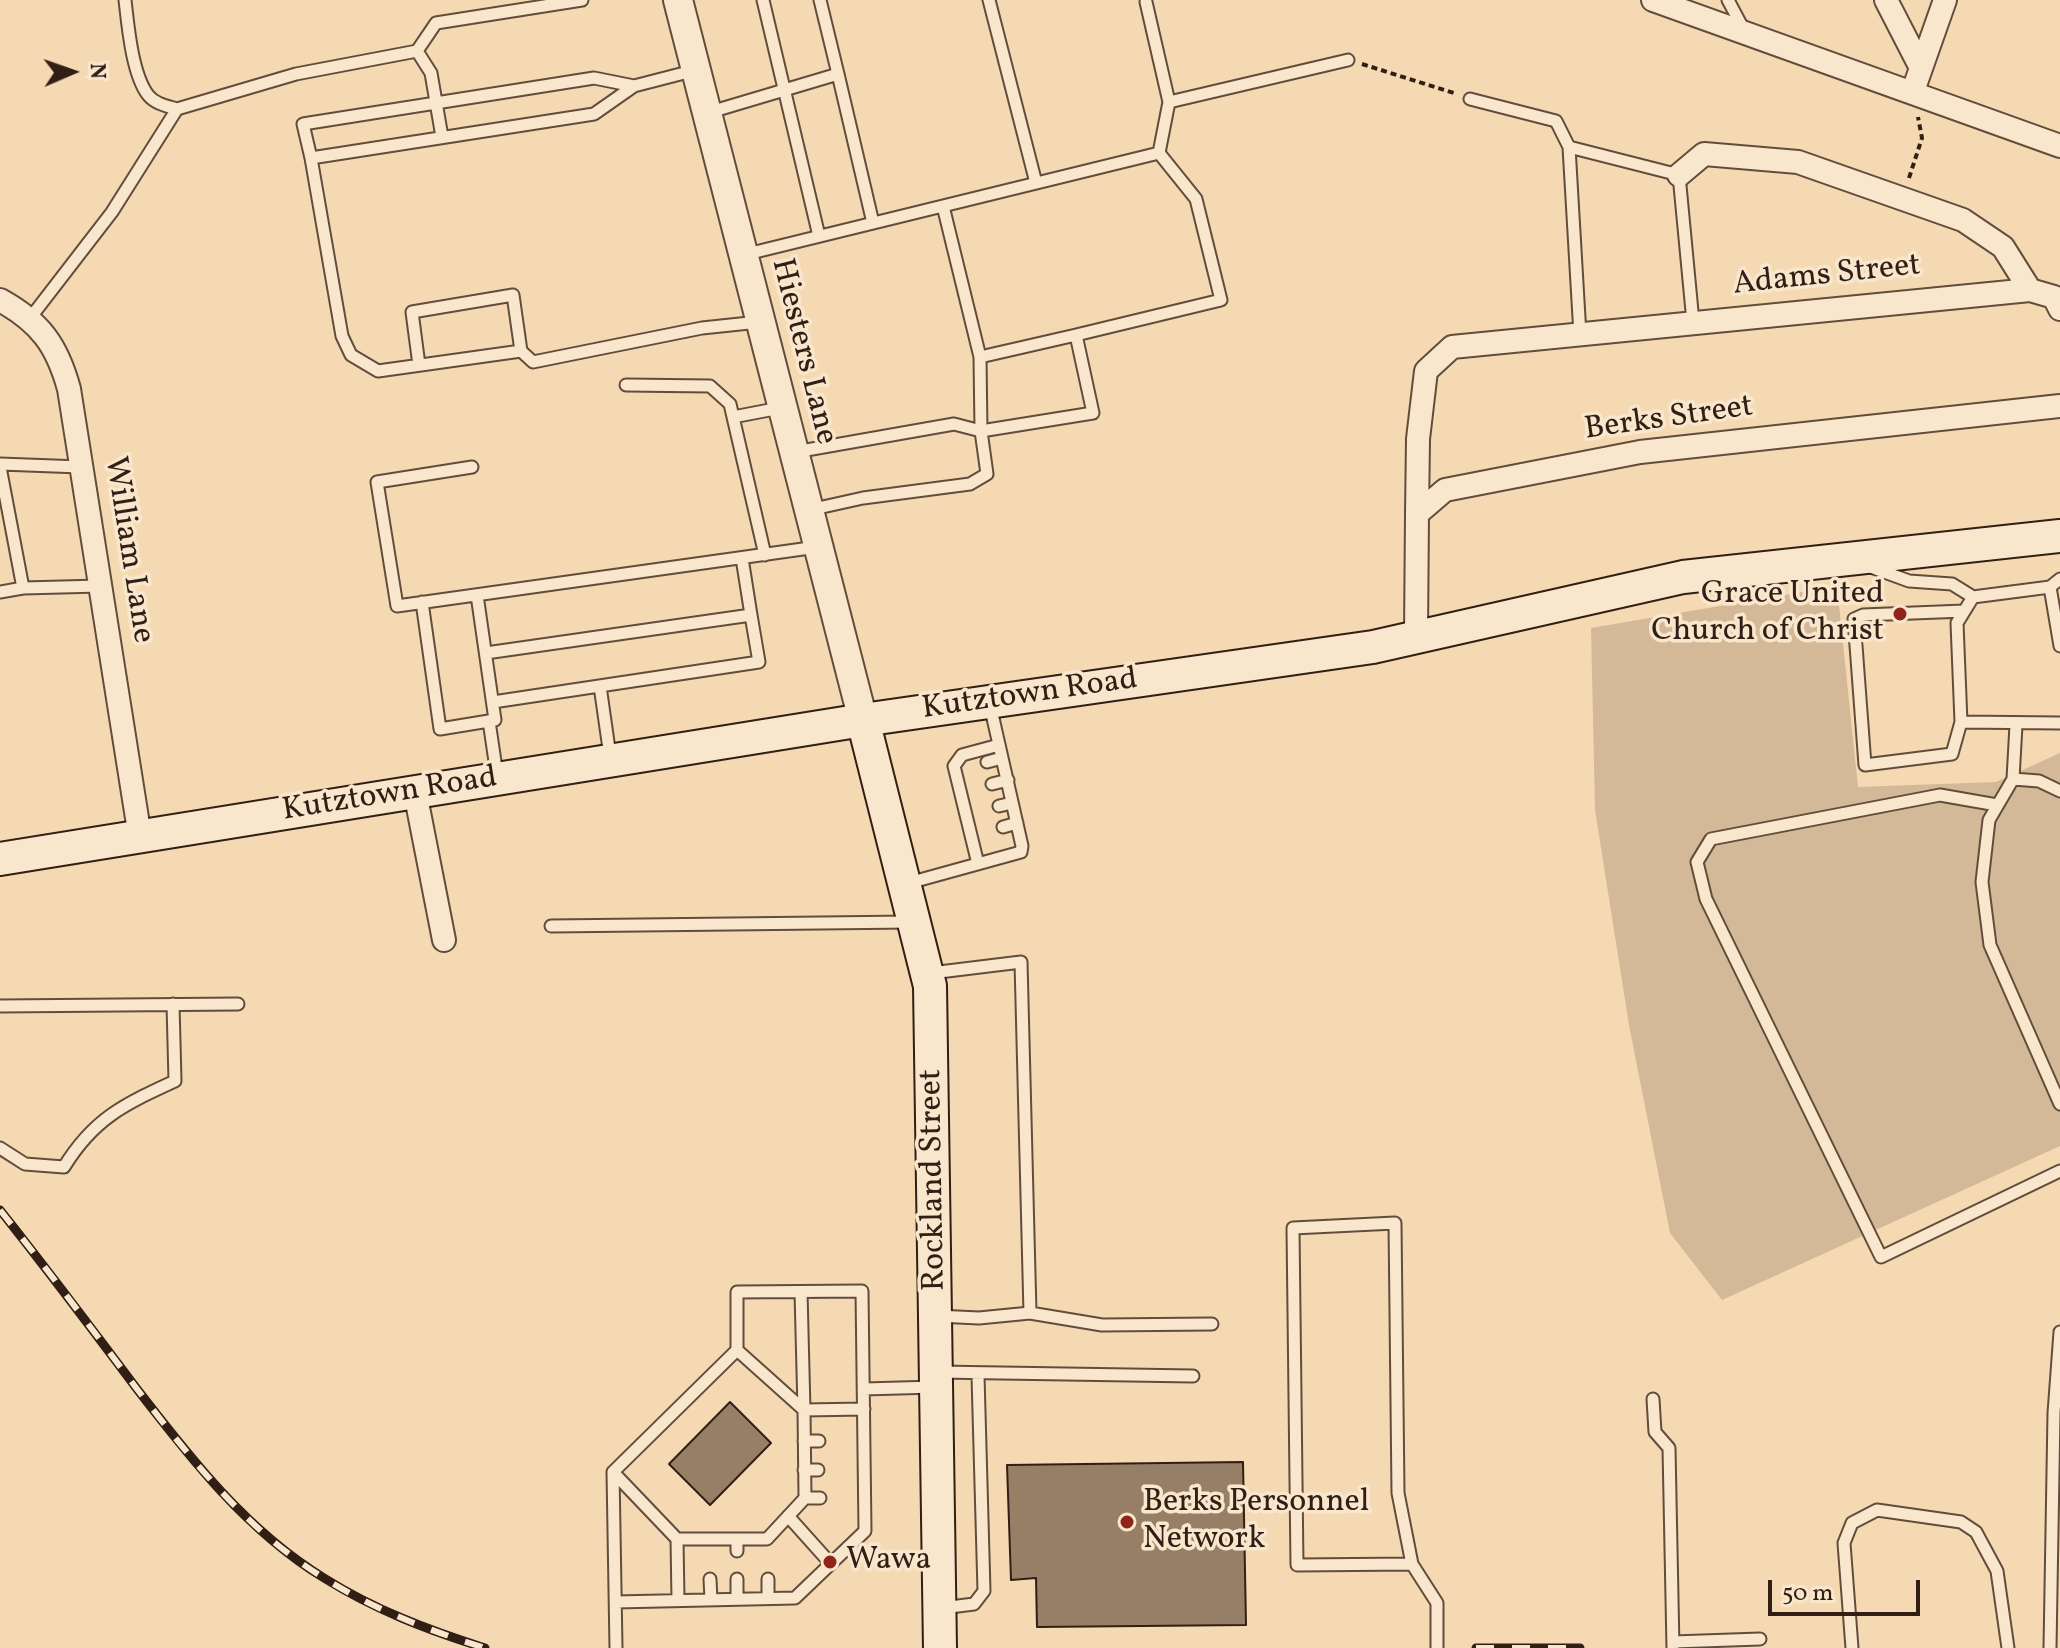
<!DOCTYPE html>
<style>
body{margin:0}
#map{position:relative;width:2060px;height:1648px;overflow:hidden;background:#f4d9b2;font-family:Vollkorn,serif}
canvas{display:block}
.north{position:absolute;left:32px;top:32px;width:80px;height:80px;-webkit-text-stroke:6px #f8e6cd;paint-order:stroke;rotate:88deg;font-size:22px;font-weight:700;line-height:32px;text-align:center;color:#311e14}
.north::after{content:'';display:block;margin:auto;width:28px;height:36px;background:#311e14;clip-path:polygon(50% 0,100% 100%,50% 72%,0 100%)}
.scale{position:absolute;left:1768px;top:1580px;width:152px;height:36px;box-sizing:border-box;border:4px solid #311e14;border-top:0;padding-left:10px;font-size:24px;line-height:28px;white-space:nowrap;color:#311e14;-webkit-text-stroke:6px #f8e6cd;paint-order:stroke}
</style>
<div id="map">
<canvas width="2060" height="1648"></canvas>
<div class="north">N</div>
<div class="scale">50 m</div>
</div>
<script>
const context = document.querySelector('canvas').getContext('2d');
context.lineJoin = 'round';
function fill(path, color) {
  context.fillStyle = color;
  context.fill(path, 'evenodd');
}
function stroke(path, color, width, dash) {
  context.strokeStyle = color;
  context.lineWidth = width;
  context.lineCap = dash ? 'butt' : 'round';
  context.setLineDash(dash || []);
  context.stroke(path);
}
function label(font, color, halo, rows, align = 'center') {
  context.font = font + ' Vollkorn,serif';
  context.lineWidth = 7;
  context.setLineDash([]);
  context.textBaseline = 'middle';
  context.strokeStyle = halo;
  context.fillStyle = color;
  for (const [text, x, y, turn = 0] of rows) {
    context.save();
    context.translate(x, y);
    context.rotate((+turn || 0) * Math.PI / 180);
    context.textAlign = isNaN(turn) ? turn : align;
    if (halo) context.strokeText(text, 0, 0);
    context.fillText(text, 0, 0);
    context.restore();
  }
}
const green = new Path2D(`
 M1837 586 1858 787 1996 782 2060 753V1146L1722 1300 1670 1233 1629 1025 1595 810 1591 628Z`);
const building = new Path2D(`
 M730 1402 771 1443 710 1505 669 1464Z
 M1243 1462 1246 1625 1037 1627 1036 1578 1011 1580 1007 1465Z`);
const path = new Path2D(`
 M1362 64 1457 94
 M1909 178 1922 138 1918 117`);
const service = new Path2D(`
 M125 0C128 26 132 74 148 95 155 104 167 106 177 109L296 74 417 51 436 23 582 0
 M763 0 819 236
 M820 0 838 74
 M989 0 1036 183
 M1728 0 1745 32
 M1146 2 1169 102
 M417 51 431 73 442 137
 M696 70 634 86 594 114 311 158 342 336 351 355 378 371 521 351 533 362 702 328 759 322
 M1470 99 1556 121 1569 147
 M707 113 838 74 873 223
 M1159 153 1169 102 1348 60
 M311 158 303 124 594 78 634 86
 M743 255 1159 153
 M31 317 112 212 177 109
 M1580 335 1569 147 1679 175 1693 322
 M980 357 1076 335
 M419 365 412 312 513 295 521 351
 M626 385 710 386 730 404 765 555
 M733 417 780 408
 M795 452 954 424 981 431 1093 413 1076 335 1221 300 1196 199 1159 153
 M0 464 81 467
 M0 467 23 588
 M472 467 377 482 397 606 817 547
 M809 510 863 498 970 484 987 474 981 431 980 357 943 206
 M1868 566 1909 581 1952 584 1973 597
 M2050 587 2060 579
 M0 592 23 588 100 586
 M422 602 440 729 495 720 477 595
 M2060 646 2050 587 1973 597 1957 623 1961 722 2060 723
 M486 653 751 615 742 558
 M600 686 610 756
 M493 702 759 662 751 615
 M489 721 497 775
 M1961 722 1952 754 1865 765 1854 619 1863 615 1964 611
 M987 762 1002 758
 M2013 779 2016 725
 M992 784 1008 780
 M2060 791 2039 781 2013 779 1989 820 1982 882 1990 945 2060 1104
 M1997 805 1940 795 1711 839 1697 862 1706 899 1881 1257 2060 1171
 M999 806 1012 803
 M1003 827 1017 823
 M978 864 954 766 962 755 999 745
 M905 884 1021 852 1022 846 990 705
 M551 926 910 922
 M931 973 1021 962 1030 1313 979 1318 937 1316
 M0 1006 238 1004
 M0 1148 25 1164 64 1167C94 1118 125 1104 175 1081L173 1004
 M1030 1313 1102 1325 1212 1324
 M938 1372 1193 1376
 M864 1389 935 1387
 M1653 1399 1655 1432 1669 1448 1673 1648
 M804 1441H819
 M804 1470H818
 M613 1472 677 1539 678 1600
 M805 1498H820
 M788 1516 831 1564
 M677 1539H767L805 1498 804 1410 864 1409
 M737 1539V1551
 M1412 1564 1297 1565 1293 1228 1395 1223 1398 1493 1412 1564 1437 1603V1648
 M710 1579 711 1600
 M737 1579V1599
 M768 1579V1598
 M616 1602 795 1598 865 1531 862 1291 737 1292V1350
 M942 1608 974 1604 984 1591 978 1376
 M1673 1642 1760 1639
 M616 1648 613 1472 737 1350 804 1410 801 1292
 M1852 1648 1844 1543 1852 1523 1877 1510 1961 1522 1976 1532 1997 1571 2008 1648
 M2050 1648 2054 1413 2060 1332`);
const minor = new Path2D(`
 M1653 0 2060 146
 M1886 0 1921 68
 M1913 91 1945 0
 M1679 175 1704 154 1798 162 1963 220 2003 247 2030 290
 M0 300C40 322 57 345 69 389L140 837
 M1417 514 1418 439 1426 371 1452 347 2030 290 2054 297 2060 309
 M1416 635 1417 514 1445 490 1640 452 2060 406
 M415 792 444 940`);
const tertiary = new Path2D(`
 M678 0 863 720`);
const secondary = new Path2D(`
 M863 720 930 986 940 1648
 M0 859 863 720 1373 647 1683 577 2060 536`);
const rail = new Path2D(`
 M0 1210C47 1269 92 1329 137 1389 191 1459 247 1531 324 1578 375 1610 428 1630 485 1648
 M1476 1648H1580`);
const markers = [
 [1900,614,8,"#8f2418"],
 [1127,1522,8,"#8f2418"],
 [830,1562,8,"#8f2418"]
];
const streetNames = [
 ["Adams Street",1827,277,-6],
 ["Hiesters Lane",802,352,76],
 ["Berks Street",1669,420,-8],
 ["William Lane",127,550,81],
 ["Kutztown Road",1030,696,-8],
 ["Kutztown Road",390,796,-9],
 ["Rockland Street",935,1180,-91]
];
const poiNames = [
 ["Grace United",1884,596,"right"],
 ["Church of Christ",1884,633,"right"],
 ["Berks Personnel",1143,1504],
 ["Network",1143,1541],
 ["Wawa",846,1562]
];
fill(green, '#d3b997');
fill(building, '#967f66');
stroke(building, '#311e14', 2);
stroke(service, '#624d3c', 15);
stroke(minor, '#624d3c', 26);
stroke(tertiary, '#624d3c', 32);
stroke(secondary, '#311e14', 36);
stroke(path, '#311e14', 4, [6, 4]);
stroke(service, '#f8e6cd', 11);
stroke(minor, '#f8e6cd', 22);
stroke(tertiary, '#f8e6cd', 28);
stroke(secondary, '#f8e6cd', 32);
stroke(rail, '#311e14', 9);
stroke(rail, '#f8e6cd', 6, [18]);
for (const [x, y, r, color] of markers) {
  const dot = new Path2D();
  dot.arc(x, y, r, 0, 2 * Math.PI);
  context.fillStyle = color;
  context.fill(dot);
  stroke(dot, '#f8e6cd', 3);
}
label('32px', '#311e14', '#f8e6cd', streetNames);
label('32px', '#311e14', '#f8e6cd', poiNames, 'left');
</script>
